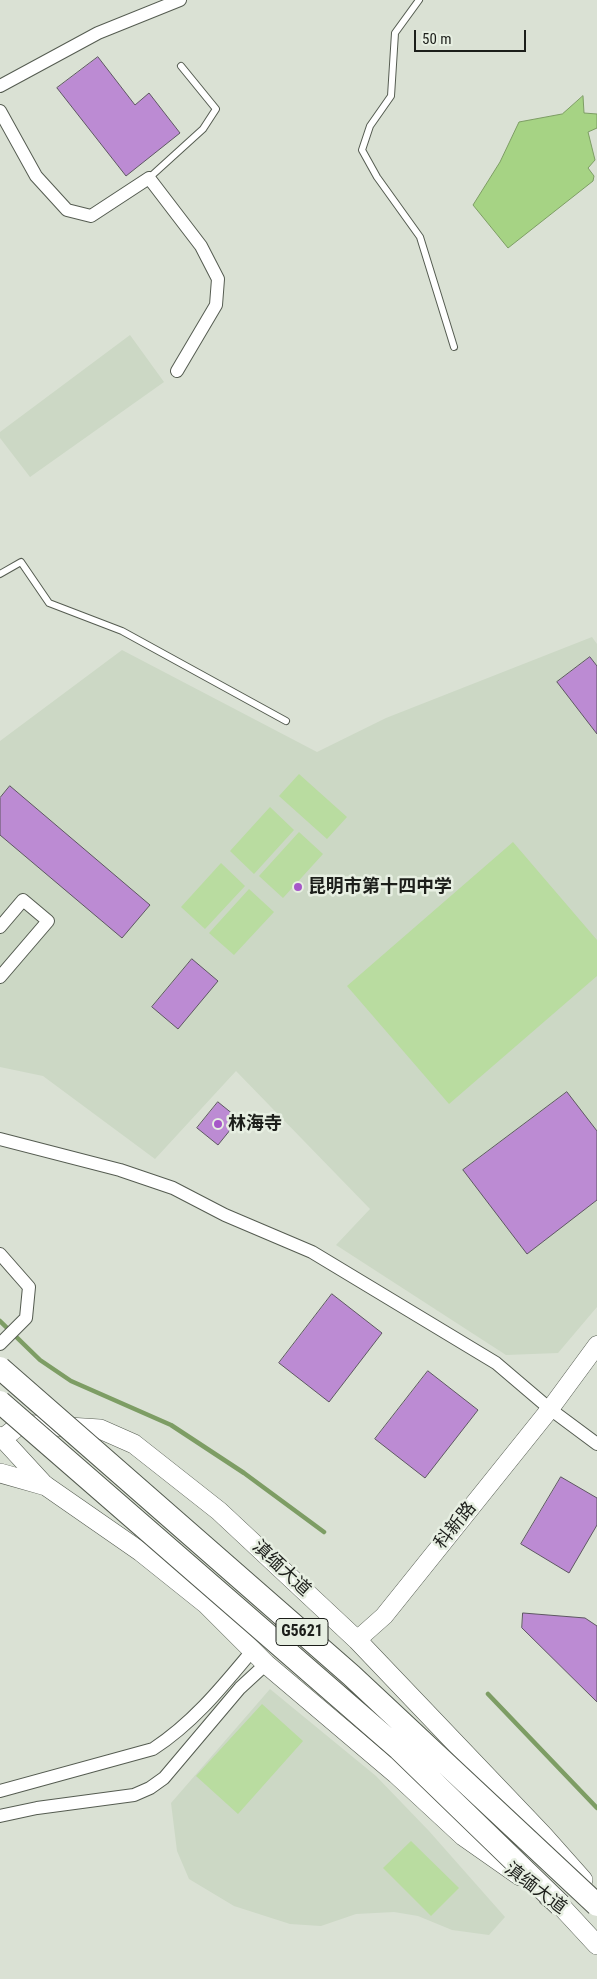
<!DOCTYPE html>
<meta charset="utf-8">
<style>
body{margin:0}
#map{position:relative;width:597px;height:1979px;overflow:hidden;background:#dae1d4;font-family:"Roboto Condensed",sans-serif}
canvas{display:block}
.scale{position:absolute;left:414px;top:30px;width:112px;height:22px;box-sizing:border-box;border:2px solid #1c1e1a;border-top:0;padding-left:6px;font-size:15px;line-height:18px;white-space:nowrap;color:#1c1e1a;-webkit-text-stroke:4px #e7efe2;paint-order:stroke}
</style>
<div id="map">
<canvas width="597" height="1979"></canvas>
<div class="scale">50 m</div>
</div>
<script>
const context = document.querySelector('canvas').getContext('2d');
context.lineJoin = 'round';
function fill(path, color) {
  context.fillStyle = color;
  context.fill(path, 'evenodd');
}
function stroke(path, color, width, dash) {
  context.strokeStyle = color;
  context.lineWidth = width;
  context.lineCap = dash ? 'butt' : 'round';
  context.setLineDash(dash || []);
  context.stroke(path);
}
function label(font, color, halo, rows, align = 'center') {
  context.font = font + ' "Roboto Condensed","Noto Sans SC",sans-serif';
  context.lineWidth = 5;
  context.setLineDash([]);
  context.textBaseline = 'middle';
  context.strokeStyle = halo;
  context.fillStyle = color;
  for (const [text, x, y, turn = 0] of rows) {
    context.save();
    context.translate(x, y);
    context.rotate((+turn || 0) * Math.PI / 180);
    context.textAlign = isNaN(turn) ? turn : align;
    if (halo) context.strokeText(text, 0, 0);
    context.fillText(text, 0, 0);
    context.restore();
  }
}
const built = new Path2D(`
 M130 335 164 382 30 477 0 438V432Z
 M592 637 597 644V1307L558 1353 506 1355 336 1245 370 1209 236 1071 155 1159 43 1076 0 1067V741L122 650 317 752 386 718Z
 M270 1689 376 1776 429 1831 505 1917 489 1935 452 1930 418 1916 394 1912 356 1914 321 1926 290 1924 234 1906 189 1879 177 1851 171 1803Z`);
const green = new Path2D(`
 M299 774 347 817 327 839 279 796Z
 M270 807 294 830 254 874 230 851Z
 M299 832 323 854 283 898 259 876Z
 M513 842 597 940V976L449 1104 347 986Z
 M221 863 245 886 205 929 181 907Z
 M249 889 274 912 234 955 209 933Z
 M262 1704 303 1741 238 1814 196 1776Z
 M411 1841 459 1888 431 1916 383 1868Z`);
const water = new Path2D(`
 M583 96 584 113 597 114V128L588 132 595 160 588 168 594 176 593 181 508 248 473 205 500 162 519 122 562 114Z`);
const stream = new Path2D(`
 M0 1321 40 1360 71 1381 171 1425 244 1473 324 1532
 M488 1694 597 1808`);
const building = new Path2D(`
 M98 57 135 105 149 93 180 133 126 176 57 88Z
 M590 657 597 666V734L557 682Z
 M10 786 150 905 122 938 0 835V798Z
 M192 959 218 981 178 1029 152 1007Z
 M567 1092 597 1131V1200L527 1254 463 1170Z
 M218 1102 239 1119 218 1145 197 1128Z
 M332 1294 382 1333 329 1402 279 1363Z
 M428 1371 478 1410 425 1478 375 1439Z
 M561 1477 597 1498V1525L569 1573 521 1544Z
 M523 1613 585 1618 597 1626V1702L522 1628Z`);
const lane = new Path2D(`
 M419 0 395 33 391 96 370 126 362 150 377 177 420 237 454 347
 M149 178 203 129 216 109 181 66
 M0 574 21 562 49 603 122 631 286 721`);
const street = new Path2D(`
 M0 86 98 33 180 0
 M0 111 36 176 67 210 91 216 149 178 201 246 218 279 216 305 177 371
 M0 927 23 900 48 921 0 977
 M0 1139 120 1170 173 1188 225 1215 312 1252 496 1363 550 1409 597 1444
 M0 1254 29 1287 26 1318 0 1344
 M0 1791 153 1749C193 1723 222 1687 252 1651
 M0 1816 37 1808 134 1795 150 1788 164 1778 240 1688 266 1664`);
const secondary = new Path2D(`
 M0 1436 46 1486
 M357 1640 384 1616 550 1409 597 1345`);
const primary = new Path2D(`
 M0 1438 2 1439 21 1424 100 1429 134 1444 219 1511 357 1640 543 1835 583 1880
 M0 1473 46 1486 141 1552 206 1604 266 1664 396 1774 463 1836 520 1876
 M548 1897 560 1905 597 1945`);
const highwayBridge = new Path2D(`
 M0 1368 351 1675 597 1905
 M0 1402 399 1749 560 1905`);
const markers = [
 [298,887,5,"#a657c8"],
 [218,1124,5,"#a657c8"]
];
const shields = [
 [302,1632,52]
];
const shieldNames = [
 ["G5621",302,1632]
];
const poiNames = [
 ["昆明市第十四中学",308,887],
 ["林海寺",228,1124]
];
const streetNames = [
 ["科新路",456,1526,-51],
 ["滇缅大道",281,1569,43],
 ["滇缅大道",535,1889,37]
];
fill(built, '#ccd8c5');
fill(green, '#b9dca0');
fill(water, '#a6d384');
stroke(water, '#7d9d64', 1);
stroke(stream, '#7d9d64', 4.5);
fill(building, '#bc8bd3');
stroke(building, '#5e5762', 1);
stroke(lane, '#555c51', 8);
stroke(street, '#555c51', 14);
stroke(secondary, '#555c51', 19);
stroke(primary, '#555c51', 20);
stroke(lane, '#fff', 6);
stroke(street, '#fff', 12);
stroke(secondary, '#fff', 18);
stroke(primary, '#fff', 19);
stroke(highwayBridge, '#555c51', 24, []);
stroke(highwayBridge, '#fff', 22);
for (const [x, y, r, color] of markers) {
  const dot = new Path2D();
  dot.arc(x, y, r, 0, 2 * Math.PI);
  context.fillStyle = color;
  context.fill(dot);
  stroke(dot, '#e7efe2', 2);
}
for (const [x, y, w] of shields) {
  const box = new Path2D();
  box.roundRect(x - w / 2, y - 13.5, w, 27, 4);
  context.fillStyle = '#e7efe2';
  context.fill(box);
  stroke(box, '#1c1e1a', 1);
}
label('bold 16px', '#1c1e1a', null, shieldNames);
label('bold 18px', '#1c1e1a', '#e7efe2', poiNames, 'left');
label('18px', '#1c1e1a', '#e7efe2', streetNames);
</script>
